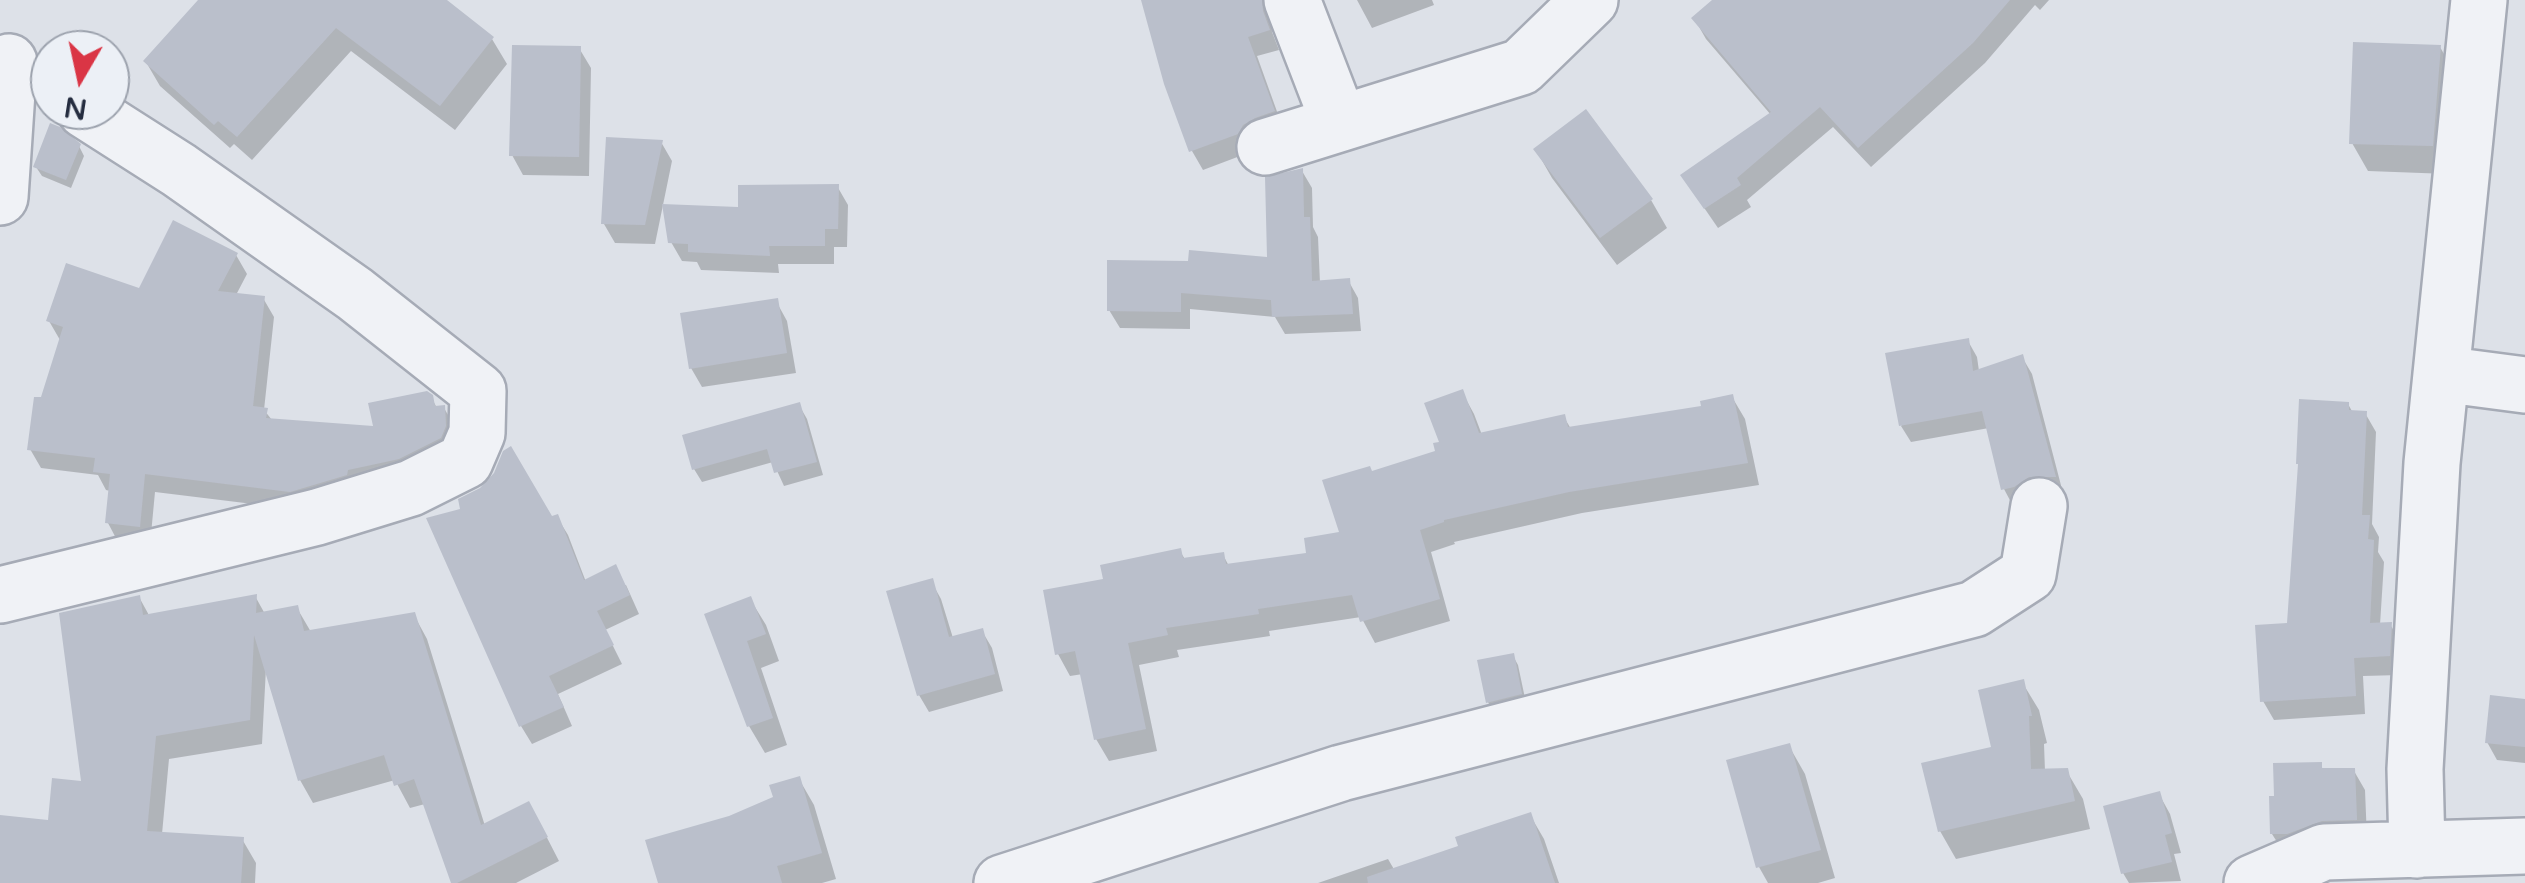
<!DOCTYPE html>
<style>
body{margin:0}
#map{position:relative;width:2525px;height:883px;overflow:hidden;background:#dde1e8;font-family:"Varela Round",sans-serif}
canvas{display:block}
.north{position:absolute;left:30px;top:30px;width:100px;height:100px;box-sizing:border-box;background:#ecf0f6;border:2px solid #9ca2ad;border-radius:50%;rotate:189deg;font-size:28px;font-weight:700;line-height:40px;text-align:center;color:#252d40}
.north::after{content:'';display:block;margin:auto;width:35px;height:45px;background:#da3545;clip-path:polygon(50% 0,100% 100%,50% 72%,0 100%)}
</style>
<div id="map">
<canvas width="2525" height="883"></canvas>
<div class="north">N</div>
</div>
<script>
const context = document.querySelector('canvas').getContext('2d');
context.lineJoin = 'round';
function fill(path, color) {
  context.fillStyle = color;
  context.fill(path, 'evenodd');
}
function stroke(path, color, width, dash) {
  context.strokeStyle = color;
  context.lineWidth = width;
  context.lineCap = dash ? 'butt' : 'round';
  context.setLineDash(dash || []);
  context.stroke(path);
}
const shadow = new Path2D(`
 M201 0H443L492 39 507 64 455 130 351 51 252 160 234 144 230 148 160 86 146 62Z
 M1153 0H1274L1271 17 1272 32 1279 50 1257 56 1284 131 1248 153 1203 170 1192 151Z
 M1357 0H1432L1434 5 1372 28Z
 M1716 0H2049L2040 10 2035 5 1985 63 1871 167 1833 127 1747 200 1751 207 1718 228 1696 196 1771 115 1706 39 1694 18Z
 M2440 47 2456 75 2448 174 2368 171 2352 143Z
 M579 48 591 68 589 176 523 175 512 155Z
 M661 142 672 161 655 244 615 243 604 224Z
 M79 146 84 156 71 188 42 176 36 167Z
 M1536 150 1651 200 1667 228 1617 265 1552 178Z
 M1302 171 1312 188 1313 227 1318 237 1320 283 1348 280 1358 298 1361 331 1285 334 1275 317 1190 309V329L1120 328 1109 310 1270 259Z
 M837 186 848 205 847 247H834V264H778L779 273 701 270 697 262 682 261 671 242 740 210Z
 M236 255 247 274 236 295 263 298 274 317 264 410 272 420 376 429 431 397 437 408H444L455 427V447L302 510 155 492 150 545 118 542 108 523 110 491 106 490 98 475 41 468 30 449 60 340 49 321 140 291Z
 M776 301 787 321 796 373 702 387 691 368Z
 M1968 341 1977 357 1979 371 2022 357 2032 374 2063 493 2039 492 2013 506 2004 489 1989 428 1911 442 1901 426Z
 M1462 392 1474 414 1482 435 1564 417 1571 429 1704 408 1732 397 1745 419 1759 485 1582 513 1454 542 1455 544 1431 552 1450 621 1375 643 1361 617 1269 631 1270 636 1177 650 1179 657 1139 665 1157 751 1109 761 1096 739 1083 674 1070 676 1058 654 1106 581 1180 551 1186 561 1223 555 1229 566 1309 555 1342 534 1372 473 1438 453Z
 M2348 404 2353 413H2365L2376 432 2372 524 2379 537 2378 552 2384 562 2380 625 2390 624 2401 643 2400 675 2363 676 2365 714 2274 720 2263 701 2289 626Z
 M799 405 807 419 823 475 784 486 773 462 702 482 694 469Z
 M557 517 568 535 586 582 626 585 639 614 605 630 622 664 558 694 572 726 532 744 521 726 430 520 551 519Z
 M931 581 941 599 953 638 982 631 992 648 1003 691 929 712 919 695Z
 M255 596 265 614 297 608 311 632 414 615 427 639 485 826 542 828 559 861 516 883H454L425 804 410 808 395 780 313 803 300 780 266 668 262 744 169 759 162 834 242 839 256 863 255 883H0V817L50 823 84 784 139 597 150 617Z
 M750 599 766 625 779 661 761 668 787 745 765 753 749 726 708 615Z
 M1513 656 1518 665 1526 703 1493 712 1488 702Z
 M2022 682 2039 710 2047 743 2044 744 2045 771 2066 770 2083 799 2090 829 1956 859 1940 831 1994 749Z
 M2525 702V763L2497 760 2487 742Z
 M1789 746 1805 774 1835 878 1818 883H1768L1759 867Z
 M2320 764 2324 771H2354L2365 790 2367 839 2284 853 2272 834Z
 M799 779 814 805 836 879 822 883H660L730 818 776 798Z
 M2159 794 2170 814 2181 853 2174 854 2181 881 2129 883 2123 873Z
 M1530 815 1544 839 1559 883H1318L1388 859 1395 871 1462 848Z`);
const building = new Path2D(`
 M198 0H447L494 37 440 106 336 28 237 137 218 121 214 125 143 61Z
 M1141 0H1262L1263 11 1270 30 1248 37 1275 111 1255 118 1243 125 1238 134 1189 152 1164 84Z
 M1712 0H2010L1973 43 1858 148 1820 107 1737 178 1741 185 1704 209 1680 175 1771 112 1691 18Z
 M2353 42 2441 45 2433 146 2349 144Z
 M512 45 581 46 579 157 509 156Z
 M1586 109 1653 199 1600 238 1533 149Z
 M50 123 60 127 81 144 66 180 33 167Z
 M606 137 663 140 645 225 601 224Z
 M1303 168 1304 217H1310L1312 281 1350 278 1353 314 1272 317 1271 300 1181 293V312L1107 311V260L1188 261 1189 250 1267 257 1265 177Z
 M839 184 838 229H825V246H769L770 256 688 252V244L668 243 662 204 738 207V185Z
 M173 220 238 253 218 291 265 296 253 406 268 408 266 418 373 426 368 403 427 391 433 395 435 406 445 405 446 426 441 438 399 459 348 470 347 475 290 492 145 474 140 527 105 523 110 474 93 472 95 458 27 450 34 397H41L63 327 46 321 66 263 139 288Z
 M778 298 787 353 689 369 680 313Z
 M1969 338 1973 371 2023 354 2056 477H2029L2014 487 2001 490 1982 411 1899 426 1885 353Z
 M1463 389 1479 433 1565 414 1568 427 1701 406 1700 401 1733 394 1748 463 1569 492 1444 520V522L1420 530 1440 599 1360 622 1352 595 1258 609 1259 614 1166 628 1168 635 1128 643 1146 729 1094 740 1075 651 1055 655 1043 590 1103 579 1100 565 1181 548 1183 558 1224 552 1226 564 1306 553 1304 538 1339 532 1322 480 1370 466 1372 471 1435 451 1433 443 1439 442 1424 403Z
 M2299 399 2349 402V410L2367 411 2362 515H2370L2368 539 2374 540 2370 623 2392 622 2390 656 2354 658 2356 696 2260 702 2255 625 2287 623 2298 464H2296Z
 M800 402 817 462 774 473 767 449 692 470 682 435Z
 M511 446 552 516 558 514 584 580 616 564 630 595 597 611 614 645 549 676 564 707 519 727 426 518 460 509 458 499 480 488 494 473 503 451Z
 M933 578 949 637 983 628 995 674 917 696 886 591Z
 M257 594 256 613 298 605 304 631 415 612 481 825 529 801 548 837 457 883H451L414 779 394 786 384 755 298 781 254 635 250 720 156 736 147 831 244 837 241 883H0V815L48 820 52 778 81 781 59 613 140 595 143 615Z
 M751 596 766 634 747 641 773 718 747 727 704 614Z
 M1514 653 1522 694 1486 703 1477 660Z
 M2024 679 2032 716H2029L2031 769 2068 768 2075 801 1938 832 1921 763 1991 747 1978 690Z
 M2490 695 2525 699V747L2485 743Z
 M1790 743 1821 850 1756 868 1726 760Z
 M2322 762V768H2355L2357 820 2322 821 2287 834H2270L2269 796H2274L2273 763Z
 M800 776 822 853 777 866 782 883H658L645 840 729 816 773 797 769 785Z
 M2160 791 2172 833 2165 835 2172 862 2121 874 2103 806Z
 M1531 812 1555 883H1368L1367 877 1458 846 1455 837Z`);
const minor = new Path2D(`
 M1292 0 1339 122
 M1265 147 1521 67 1590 0
 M0 197 9 62
 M2441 374 2525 385
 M0 595 317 517 411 488 465 461 477 433 478 391 355 294 179 170 85 110
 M2417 850 2415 769 2432 463 2479 0
 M1002 883 1341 773 1974 609 2028 574 2039 506
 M2252 883 2324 852 2525 846`);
fill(shadow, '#0003');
fill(building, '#babfcb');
stroke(minor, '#a6abb6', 60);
stroke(minor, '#f0f2f6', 55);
</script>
